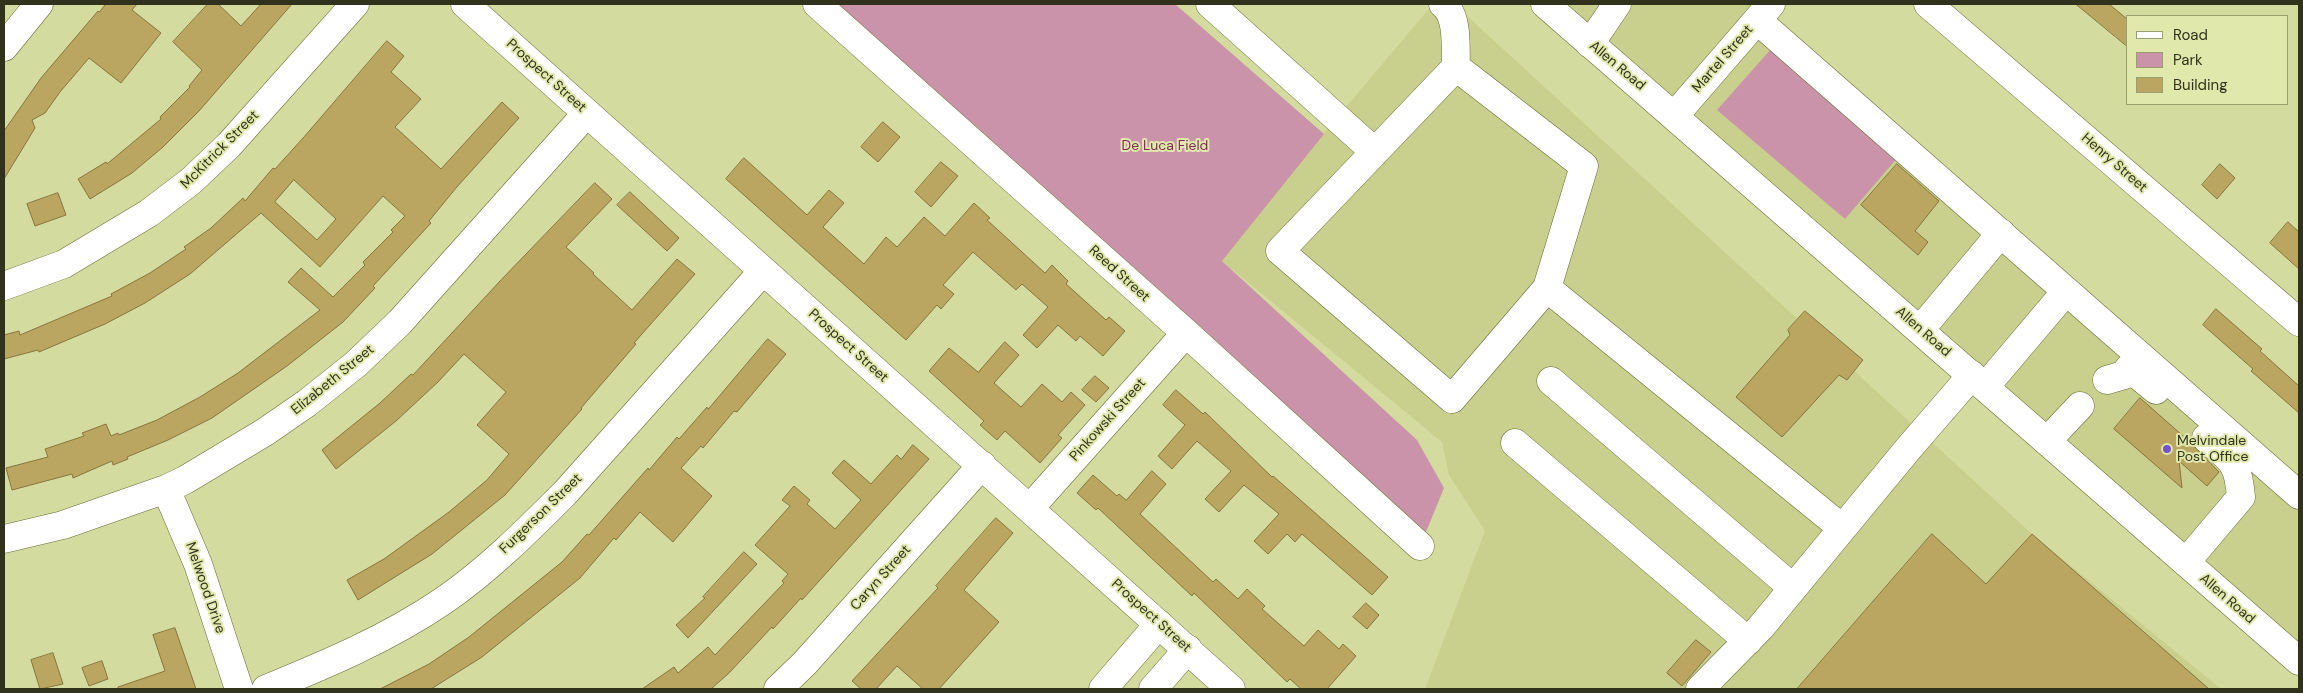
<!DOCTYPE html>
<style>
body{margin:0}
#map{position:relative;width:2303px;height:693px;overflow:hidden;background:#d4db9f;font-family:"DM Sans",sans-serif}
canvas{display:block}
.frame{position:absolute;inset:0;border:5px solid #30321b;pointer-events:none}
.legend{position:absolute;left:2126px;top:15px;width:162px;height:90px;box-sizing:border-box;background:#e1e8ac;border:1px solid #9a9f72;margin:0;padding:6px 9px;list-style:none;font-size:15px;color:#30321b}
.legend li{display:flex;align-items:center;gap:10px;height:25px}
.legend b{width:25px;border:1px solid #9a9f72}
</style>
<div id="map">
<canvas width="2303" height="693"></canvas>
<div class="frame"></div>
<ul class="legend">
<li><b style="height:6px;background:#fff"></b>Road</li>
<li><b style="height:14px;background:#cb93aa"></b>Park</li>
<li><b style="height:14px;background:#bba661"></b>Building</li>
</ul>
</div>
<script>
const context = document.querySelector('canvas').getContext('2d');
context.lineJoin = 'round';
function fill(path, color) {
  context.fillStyle = color;
  context.fill(path, 'evenodd');
}
function stroke(path, color, width, dash) {
  context.strokeStyle = color;
  context.lineWidth = width;
  context.lineCap = dash ? 'butt' : 'round';
  context.setLineDash(dash || []);
  context.stroke(path);
}
function label(font, color, halo, rows, align = 'center') {
  context.font = font + ' "DM Sans",sans-serif';
  context.lineWidth = 4;
  context.setLineDash([]);
  context.textBaseline = 'middle';
  context.strokeStyle = halo;
  context.fillStyle = color;
  for (const [text, x, y, turn = 0] of rows) {
    context.save();
    context.translate(x, y);
    context.rotate((+turn || 0) * Math.PI / 180);
    context.textAlign = isNaN(turn) ? turn : align;
    if (halo) context.strokeText(text, 0, 0);
    context.fillText(text, 0, 0);
    context.restore();
  }
}
const built = new Path2D(`
 M1433 4H1454L2032 534 2221 689H1425L1485 531 1449 475 1442 442 1222 261 1281 184Z
 M1545 4H1771L1757 20 2299 495V661Z`);
const green = new Path2D(`
 M837 4H1175L1324 134 1222 261 1417 440 1444 488 1426 532Z
 M1772 48 1898 157 1845 219 1717 110Z`);
const building = new Path2D(`
 M106 4H137L132 10 161 33 121 83 89 58 60 92 45 113 32 120 35 128 4 179V131L41 78 98 11 99 12Z
 M208 4H218L241 26 261 4H292L199 111 163 147 132 173 90 199 78 179 106 162 107 164 161 119 160 117 190 87 189 86 202 70 173 42Z
 M2076 4H2109L2127 19V46Z
 M387 41 404 56 391 72 421 99 395 127 441 169 502 102 519 118 456 188 429 221 431 223 373 286 375 288 343 322 287 366 212 418 168 440 127 457 128 459 113 465 112 461 73 478 72 474 12 490 6 468 48 457 45 449 84 436 82 433 106 424 111 436 118 433 119 435 157 420 200 397 238 373 320 310 288 282 301 268 333 297 365 265 363 262 393 232 391 230 405 216 383 196 320 267 261 213 190 274 145 303 105 324 39 352 38 350 4 359V335L19 331 20 335 112 296 111 294 150 273 186 249 184 247 211 228 243 198 245 201 273 168 275 169 304 137ZM294 180 336 219 317 240 275 202Z
 M883 122 900 137 878 162 861 147Z
 M744 158 807 215 829 190 844 203 823 227 864 264 886 237 897 247 924 217 945 236 974 203 990 218 987 220 1045 273 1052 265 1068 281 1066 284 1106 320 1109 317 1125 331 1103 356 1080 336 1076 341 1058 325 1037 348 1023 335 1048 307 1022 284 1016 290 973 252 943 285 954 294 941 309 937 305 906 340 726 179Z
 M941 162 958 176 931 207 915 192Z
 M1897 164 1939 201 1915 231 1928 242 1918 255 1861 205Z
 M2220 164 2235 178 2217 199 2202 185Z
 M595 183 612 199 566 247 594 273 593 274 632 310 677 259 695 274 634 343 636 344 581 408 582 409 505 495 432 554 358 600 347 580 384 559 449 512 487 480 509 454 477 425 506 392 464 354 438 382 396 421 336 469 322 450 380 403 411 374 413 375 501 280Z
 M630 192 679 238 667 251 617 205Z
 M58 193 66 215 35 226 27 204Z
 M2288 222 2299 232V269L2270 243Z
 M2216 309 2262 349 2260 351 2299 386V413L2251 371 2253 369 2203 325Z
 M1805 311 1863 360 1847 380 1839 375 1782 437 1736 397 1790 335 1788 330Z
 M768 339 786 354 737 412 734 411 703 448 701 446 681 468 712 496 673 542 640 512 616 540 614 538 580 578 482 657 431 689H380L429 664 469 637 562 562 587 534 589 535 648 468 649 470 677 437 679 439 707 407 708 409Z
 M1005 342 1019 355 994 383 1021 407 1042 384 1062 402 1071 392 1085 405 1058 435 1062 438 1040 463 1005 431 997 440 980 425 984 421 929 371 949 348 978 372Z
 M1095 376 1109 388 1096 402 1082 390Z
 M1176 390 1203 414 1205 412 1272 477 1273 476 1388 577 1372 595 1302 534 1295 542 1287 534 1268 554 1254 541 1279 514 1244 485 1219 512 1205 499 1231 471 1197 441 1172 469 1158 456 1185 425 1163 405Z
 M2140 398 2191 443 2219 472 2207 486 2179 461 2182 488 2114 429Z
 M913 445 929 459 802 600 801 598 773 629 772 627 729 673 711 689H642L674 667 678 673 708 647 715 655 784 583 782 581 788 574 755 545 790 506 782 500 794 486 810 500 807 504 835 529 861 500 832 473 844 460 871 484 897 455 901 459Z
 M1152 471 1166 484 1140 514 1213 582 1216 579 1238 599 1247 589 1265 606 1262 609 1304 646 1318 630 1339 649 1343 644 1356 656 1327 689H1301L1290 679 1287 682 1194 593 1192 596 1098 508 1096 510 1077 493 1093 475 1117 496 1119 494 1126 500Z
 M996 518 1013 533 964 590 999 622 939 689H923L897 666 876 689H861L852 681 938 588 936 586Z
 M1932 534 1986 584 2032 534 2209 689H1797Z
 M744 552 757 564 688 638 676 625 705 598 703 597Z
 M1366 603 1379 615 1367 629 1353 617Z
 M175 628 196 689H118V687L165 671 153 635Z
 M1696 640 1711 652 1682 686 1667 673Z
 M53 653 63 684 40 689 31 660Z
 M102 661 108 679 89 686 82 668Z`);
const minor = new Path2D(`
 M465 4 1231 689
 M817 4 1186 333 1420 546
 M1210 4 1375 152
 M1443 4C1459 17 1455 48 1456 67
 M1928 4 2299 322
 M1757 20 2299 495
 M1590 44 1617 4
 M4 47 39 4
 M1675 115 1771 4
 M4 286 64 264 149 213 191 181 229 145 355 4
 M1547 288 1452 399 1280 251 1456 67 1584 166 1547 288 1842 528
 M1920 330 2001 233
 M2107 380 2124 375 2129 368 2156 390
 M1551 381 1793 588
 M1985 387 2057 302
 M2047 441 2080 406
 M1515 443 1748 641
 M166 489 198 564 239 689
 M1030 508 1186 333
 M4 539 63 525 166 489 185 480 265 432 307 403 356 364 400 322 587 113
 M2186 562 2241 497C2238 461 2232 461 2206 438
 M266 689C327 664 387 639 443 601 487 571 527 531 565 493L763 271
 M778 689 805 663 982 465
 M1103 689 1159 624
 M1153 689 1188 649
 M1700 689 1761 627 1908 449 1972 375`);
const major = new Path2D(`
 M1545 4 2299 661`);
const markers = [
 [2167,449,5,"#7551ca"]
];
const streetNames = [
 ["Martel Street",1723,59,-49],
 ["Allen Road",1617,66,40],
 ["Prospect Street",546,76,42],
 ["McKitrick Street",220,150,-45],
 ["Henry Street",2114,163,41],
 ["Reed Street",1119,274,42],
 ["Allen Road",1923,332,41],
 ["Prospect Street",848,346,42],
 ["Elizabeth Street",333,380,-39],
 ["Pinkowski Street",1108,420,-48],
 ["Furgerson Street",541,514,-44],
 ["Caryn Street",881,578,-48],
 ["Melwood Drive",205,588,71],
 ["Allen Road",2227,599,41],
 ["Prospect Street",1151,616,42]
];
const parkNames = [
 ["De Luca Field",1165,146]
];
const poiNames = [
 ["Melvindale",2177,441],
 ["Post Office",2177,457]
];
fill(built, '#c9d08d');
fill(green, '#cb93aa');
fill(building, '#bba661');
stroke(building, '#86753d', 1);
stroke(minor, '#686d35', 29);
stroke(major, '#686d35', 29);
stroke(minor, '#fff', 28);
stroke(major, '#fff', 28);
for (const [x, y, r, color] of markers) {
  const dot = new Path2D();
  dot.arc(x, y, r, 0, 2 * Math.PI);
  context.fillStyle = color;
  context.fill(dot);
  stroke(dot, '#e1e8ac', 2);
}
label('14px', '#30321b', '#e1e8ac', streetNames);
label('14px', '#802d56', '#e1e8ac', parkNames);
label('14px', '#30321b', '#e1e8ac', poiNames, 'left');
</script>
